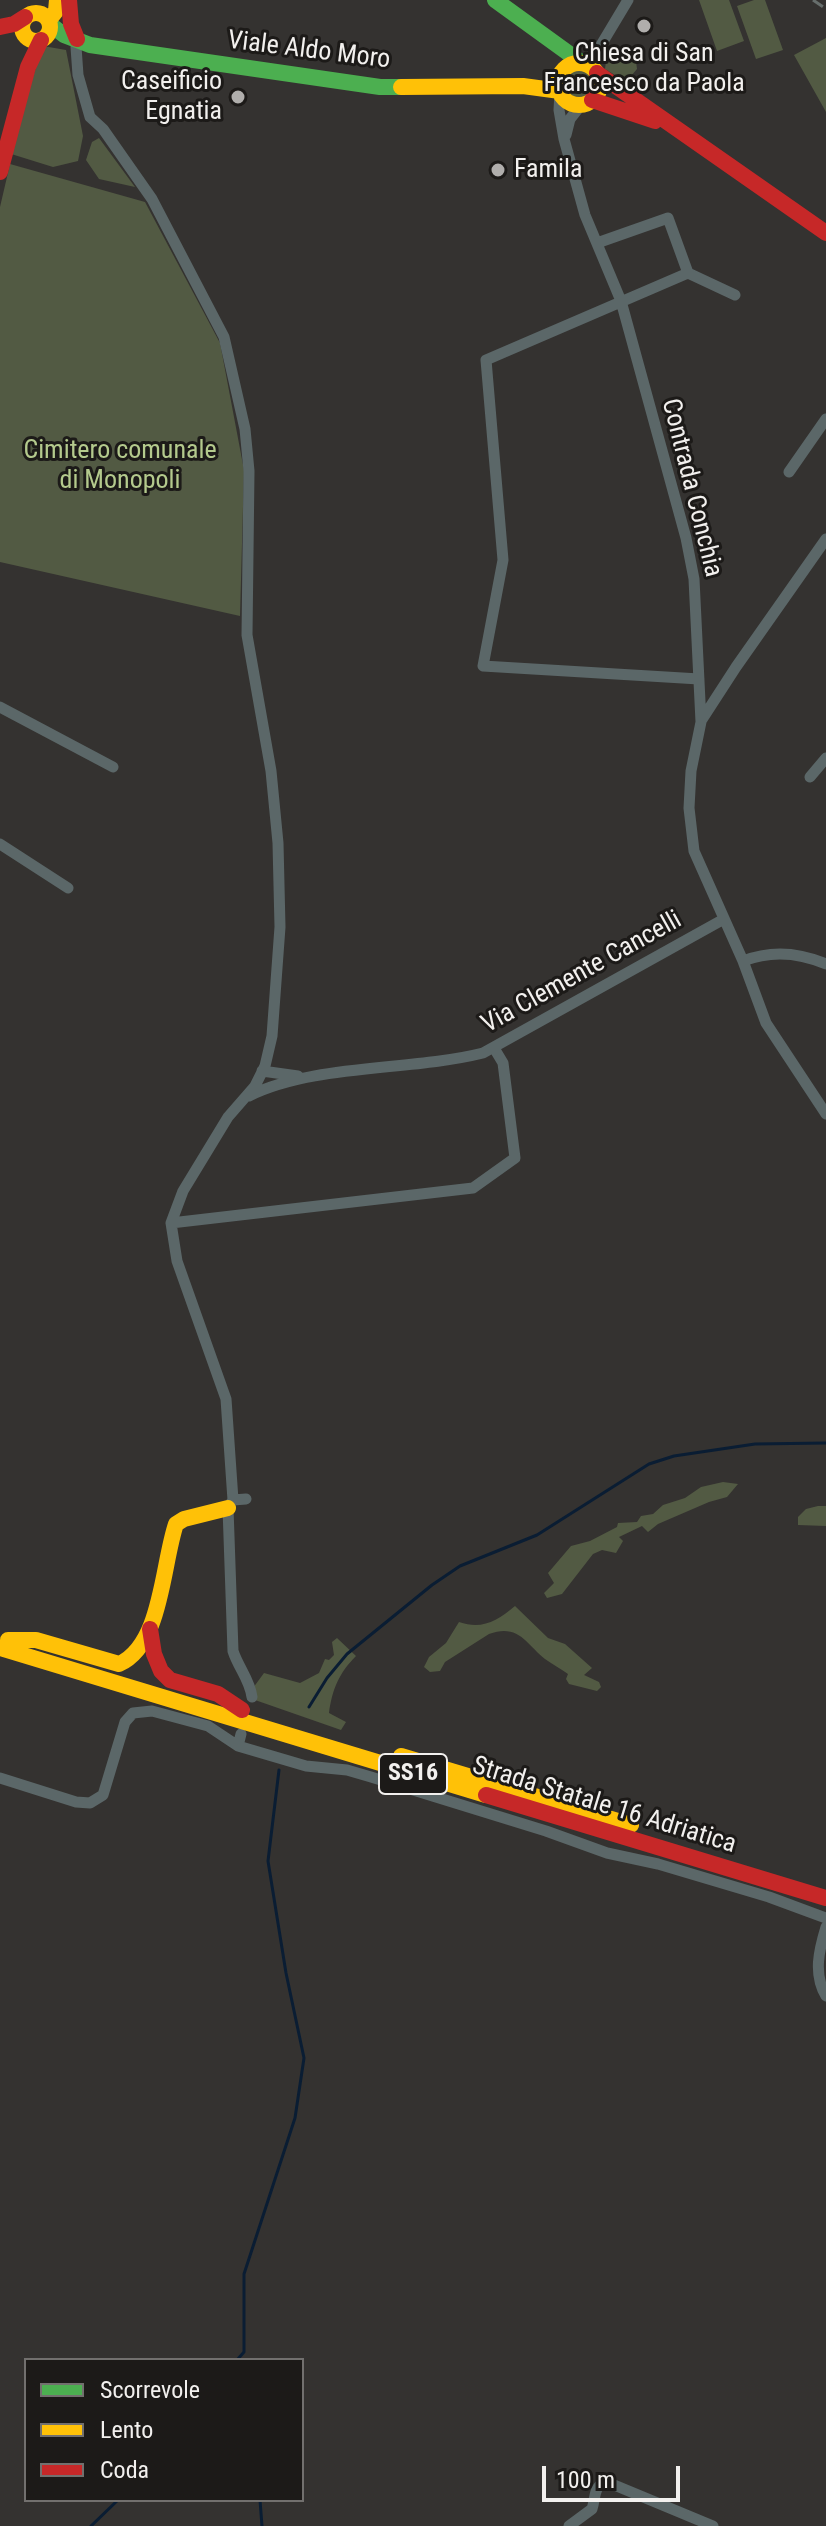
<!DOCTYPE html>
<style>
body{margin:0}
#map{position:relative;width:826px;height:2526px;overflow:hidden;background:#343230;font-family:"Roboto Condensed",sans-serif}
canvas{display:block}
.legend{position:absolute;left:24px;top:2358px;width:280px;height:144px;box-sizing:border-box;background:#1c1a18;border:2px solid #72706e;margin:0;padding:10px 14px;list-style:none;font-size:24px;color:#f2f0ee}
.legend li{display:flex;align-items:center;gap:16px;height:40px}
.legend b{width:40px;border:2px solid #72706e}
.scale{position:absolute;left:542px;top:2466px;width:138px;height:36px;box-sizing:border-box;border:4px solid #f2f0ee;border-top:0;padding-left:10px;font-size:24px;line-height:28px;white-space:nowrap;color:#f2f0ee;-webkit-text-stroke:6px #1c1a18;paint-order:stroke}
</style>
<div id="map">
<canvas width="826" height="2526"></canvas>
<ul class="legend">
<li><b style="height:10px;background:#4caf50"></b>Scorrevole</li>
<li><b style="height:10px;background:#ffc107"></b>Lento</li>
<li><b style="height:10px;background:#c62828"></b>Coda</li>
</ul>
<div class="scale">100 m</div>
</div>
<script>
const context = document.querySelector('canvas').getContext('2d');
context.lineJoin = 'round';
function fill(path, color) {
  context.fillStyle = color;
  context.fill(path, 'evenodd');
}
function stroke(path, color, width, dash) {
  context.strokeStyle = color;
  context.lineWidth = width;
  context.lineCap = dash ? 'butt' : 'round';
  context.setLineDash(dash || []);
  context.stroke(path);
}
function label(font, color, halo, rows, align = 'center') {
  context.font = font + ' "Roboto Condensed",sans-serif';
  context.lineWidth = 6;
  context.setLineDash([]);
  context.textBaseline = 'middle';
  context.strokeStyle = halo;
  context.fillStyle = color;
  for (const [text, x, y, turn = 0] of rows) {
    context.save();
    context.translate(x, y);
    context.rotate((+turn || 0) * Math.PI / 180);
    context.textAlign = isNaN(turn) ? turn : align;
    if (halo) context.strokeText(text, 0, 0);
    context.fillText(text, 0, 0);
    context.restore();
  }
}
const green = new Path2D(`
 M699 0H729L744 41 717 51Z
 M754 0H765L783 50 756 59 737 6Z
 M826 38V112L794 55Z
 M43 46 66 50 83 136 78 161 53 167 8 153Z
 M621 49 623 52 632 50 635 53 637 69 626 82 605 69 607 53Z
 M565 83a14 14 0 1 1 28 0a14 14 0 1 1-28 0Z
 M99 138 135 187 99 179 86 160 92 142Z
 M10 164 145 202 220 343 244 470 240 616 0 562V207Z
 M723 1482 738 1484 727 1497 709 1502 658 1524 648 1532 642 1526 619 1537 623 1541 616 1553 602 1550 593 1554 562 1594 547 1598 544 1593 554 1583 548 1573 571 1546 590 1541 617 1527 618 1523 637 1522 641 1516 653 1514 663 1505 685 1498 701 1487Z
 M818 1506H826V1526L798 1525V1517L806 1509Z
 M515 1606 548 1638 565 1644 592 1668 584 1675 599 1682 601 1687 597 1691 569 1684 566 1679 568 1674C561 1669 552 1664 545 1659 527 1645 519 1623 489 1634L445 1662 440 1671 430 1672 424 1667 429 1657 446 1643 459 1622C482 1630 497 1621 515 1606Z
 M337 1638 356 1656C339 1673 332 1690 329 1713L346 1722 341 1730 255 1700 253 1688 264 1673 300 1683 319 1673 325 1659 329 1660 334 1655 332 1642Z`);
const stream = new Path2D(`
 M309 1707 327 1678 347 1654 432 1585 460 1566 537 1535 649 1464 674 1456 755 1444 826 1443
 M237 2360 244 2352V2274L295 2118 304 2058 286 1973 268 1861 279 1770
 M260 2500 262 2526
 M91 2526 118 2500`);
const street = new Path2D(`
 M76 47 78 75 90 117 103 129 152 199 224 337 245 429 249 471 247 635 271 771 278 843 280 927 272 1036 265 1066 255 1086 228 1117 183 1191 171 1223 177 1261 226 1399 233 1500 228 1508 233 1651C238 1667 250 1680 252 1697
 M584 64 601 45 628 0
 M560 92 559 110 564 139 585 215 621 301 686 538 694 579 701 722 691 771 689 808 694 851 743 961 766 1023 826 1114
 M566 135 570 119 581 105
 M597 243 668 218 688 273 735 295
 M688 273 486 360 503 560 483 666 699 679
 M789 472 826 419
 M0 707 113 767
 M701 721 736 667 826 539
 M810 777 826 758
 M0 844 68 888
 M743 961C771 950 798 952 826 964
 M262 1071 298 1076
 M249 1096C313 1064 411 1071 483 1053L724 919
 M171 1223 473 1188 515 1158 503 1063 494 1048
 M233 1500 246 1499
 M238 1746 241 1734
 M0 1778 76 1802 90 1803 103 1795 125 1722 133 1713 152 1711 208 1726 238 1746 306 1766 347 1770 371 1777 546 1831 607 1853 658 1864 769 1897 826 1918
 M826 1927C819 1950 813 1974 826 1996
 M569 2526 592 2509C596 2497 593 2485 607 2482L713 2526`);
const fast = new Path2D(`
 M495 0 582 63
 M51 25 64 35 90 45 380 87H401`);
const slow = new Path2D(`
 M22 27a14 14 0 1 1 28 0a14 14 0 1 1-28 0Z
 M49 20 56 11 57 0
 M558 84a21 21 0 1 1 42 0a21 21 0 1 1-42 0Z
 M401 87 523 86 560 91
 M8 1640H36L119 1664C162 1645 162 1565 176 1524L184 1519 228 1508
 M0 1648 486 1795
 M401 1756 631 1825`);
const jam = new Path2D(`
 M69 0 71 24 77 39
 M0 27 14 24 25 17
 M597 73 826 233
 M592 100 655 121
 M0 172 28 67 41 40
 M150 1629 154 1654 161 1671 170 1680 218 1694 242 1710
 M486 1795 826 1898`);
const rail = new Path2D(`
 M813 0 826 9`);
const markers = [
 [644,26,8,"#b0aeac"],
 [238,97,8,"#b0aeac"],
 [498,170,8,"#b0aeac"]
];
const shields = [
 [413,1774,68]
];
const shieldNames = [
 ["SS16",413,1774]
];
const streetNames = [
 ["Viale Aldo Moro",309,51,7],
 ["Contrada Conchia",691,488,76],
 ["Via Clemente Cancelli",582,973,-29],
 ["Strada Statale 16 Adriatica",604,1806,17]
];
const poiNames = [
 ["Chiesa di San",644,54],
 ["Francesco da Paola",644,84],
 ["Caseificio",222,82,"right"],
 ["Egnatia",222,112,"right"],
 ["Famila",514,170,"left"]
];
const parkNames = [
 ["Cimitero comunale",120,451],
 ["di Monopoli",120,481]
];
fill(green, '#525a43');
stroke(stream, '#0a1d33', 3);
stroke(street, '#5b6768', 11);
stroke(fast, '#4caf50', 16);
stroke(slow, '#ffc107', 16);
stroke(jam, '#c62828', 16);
stroke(rail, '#676e6c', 3, [12, 6]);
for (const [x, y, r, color] of markers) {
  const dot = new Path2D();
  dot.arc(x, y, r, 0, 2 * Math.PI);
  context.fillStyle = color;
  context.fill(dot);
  stroke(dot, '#1c1a18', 3);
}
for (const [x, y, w] of shields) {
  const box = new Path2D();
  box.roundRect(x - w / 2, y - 20, w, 40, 6);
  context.fillStyle = '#1c1a18';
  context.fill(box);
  stroke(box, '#f2f0ee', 2);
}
label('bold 24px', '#f2f0ee', null, shieldNames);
label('26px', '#f2f0ee', '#1c1a18', streetNames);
label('26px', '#f2f0ee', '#1c1a18', poiNames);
label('26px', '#b4ca8d', '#1c1a18', parkNames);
</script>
